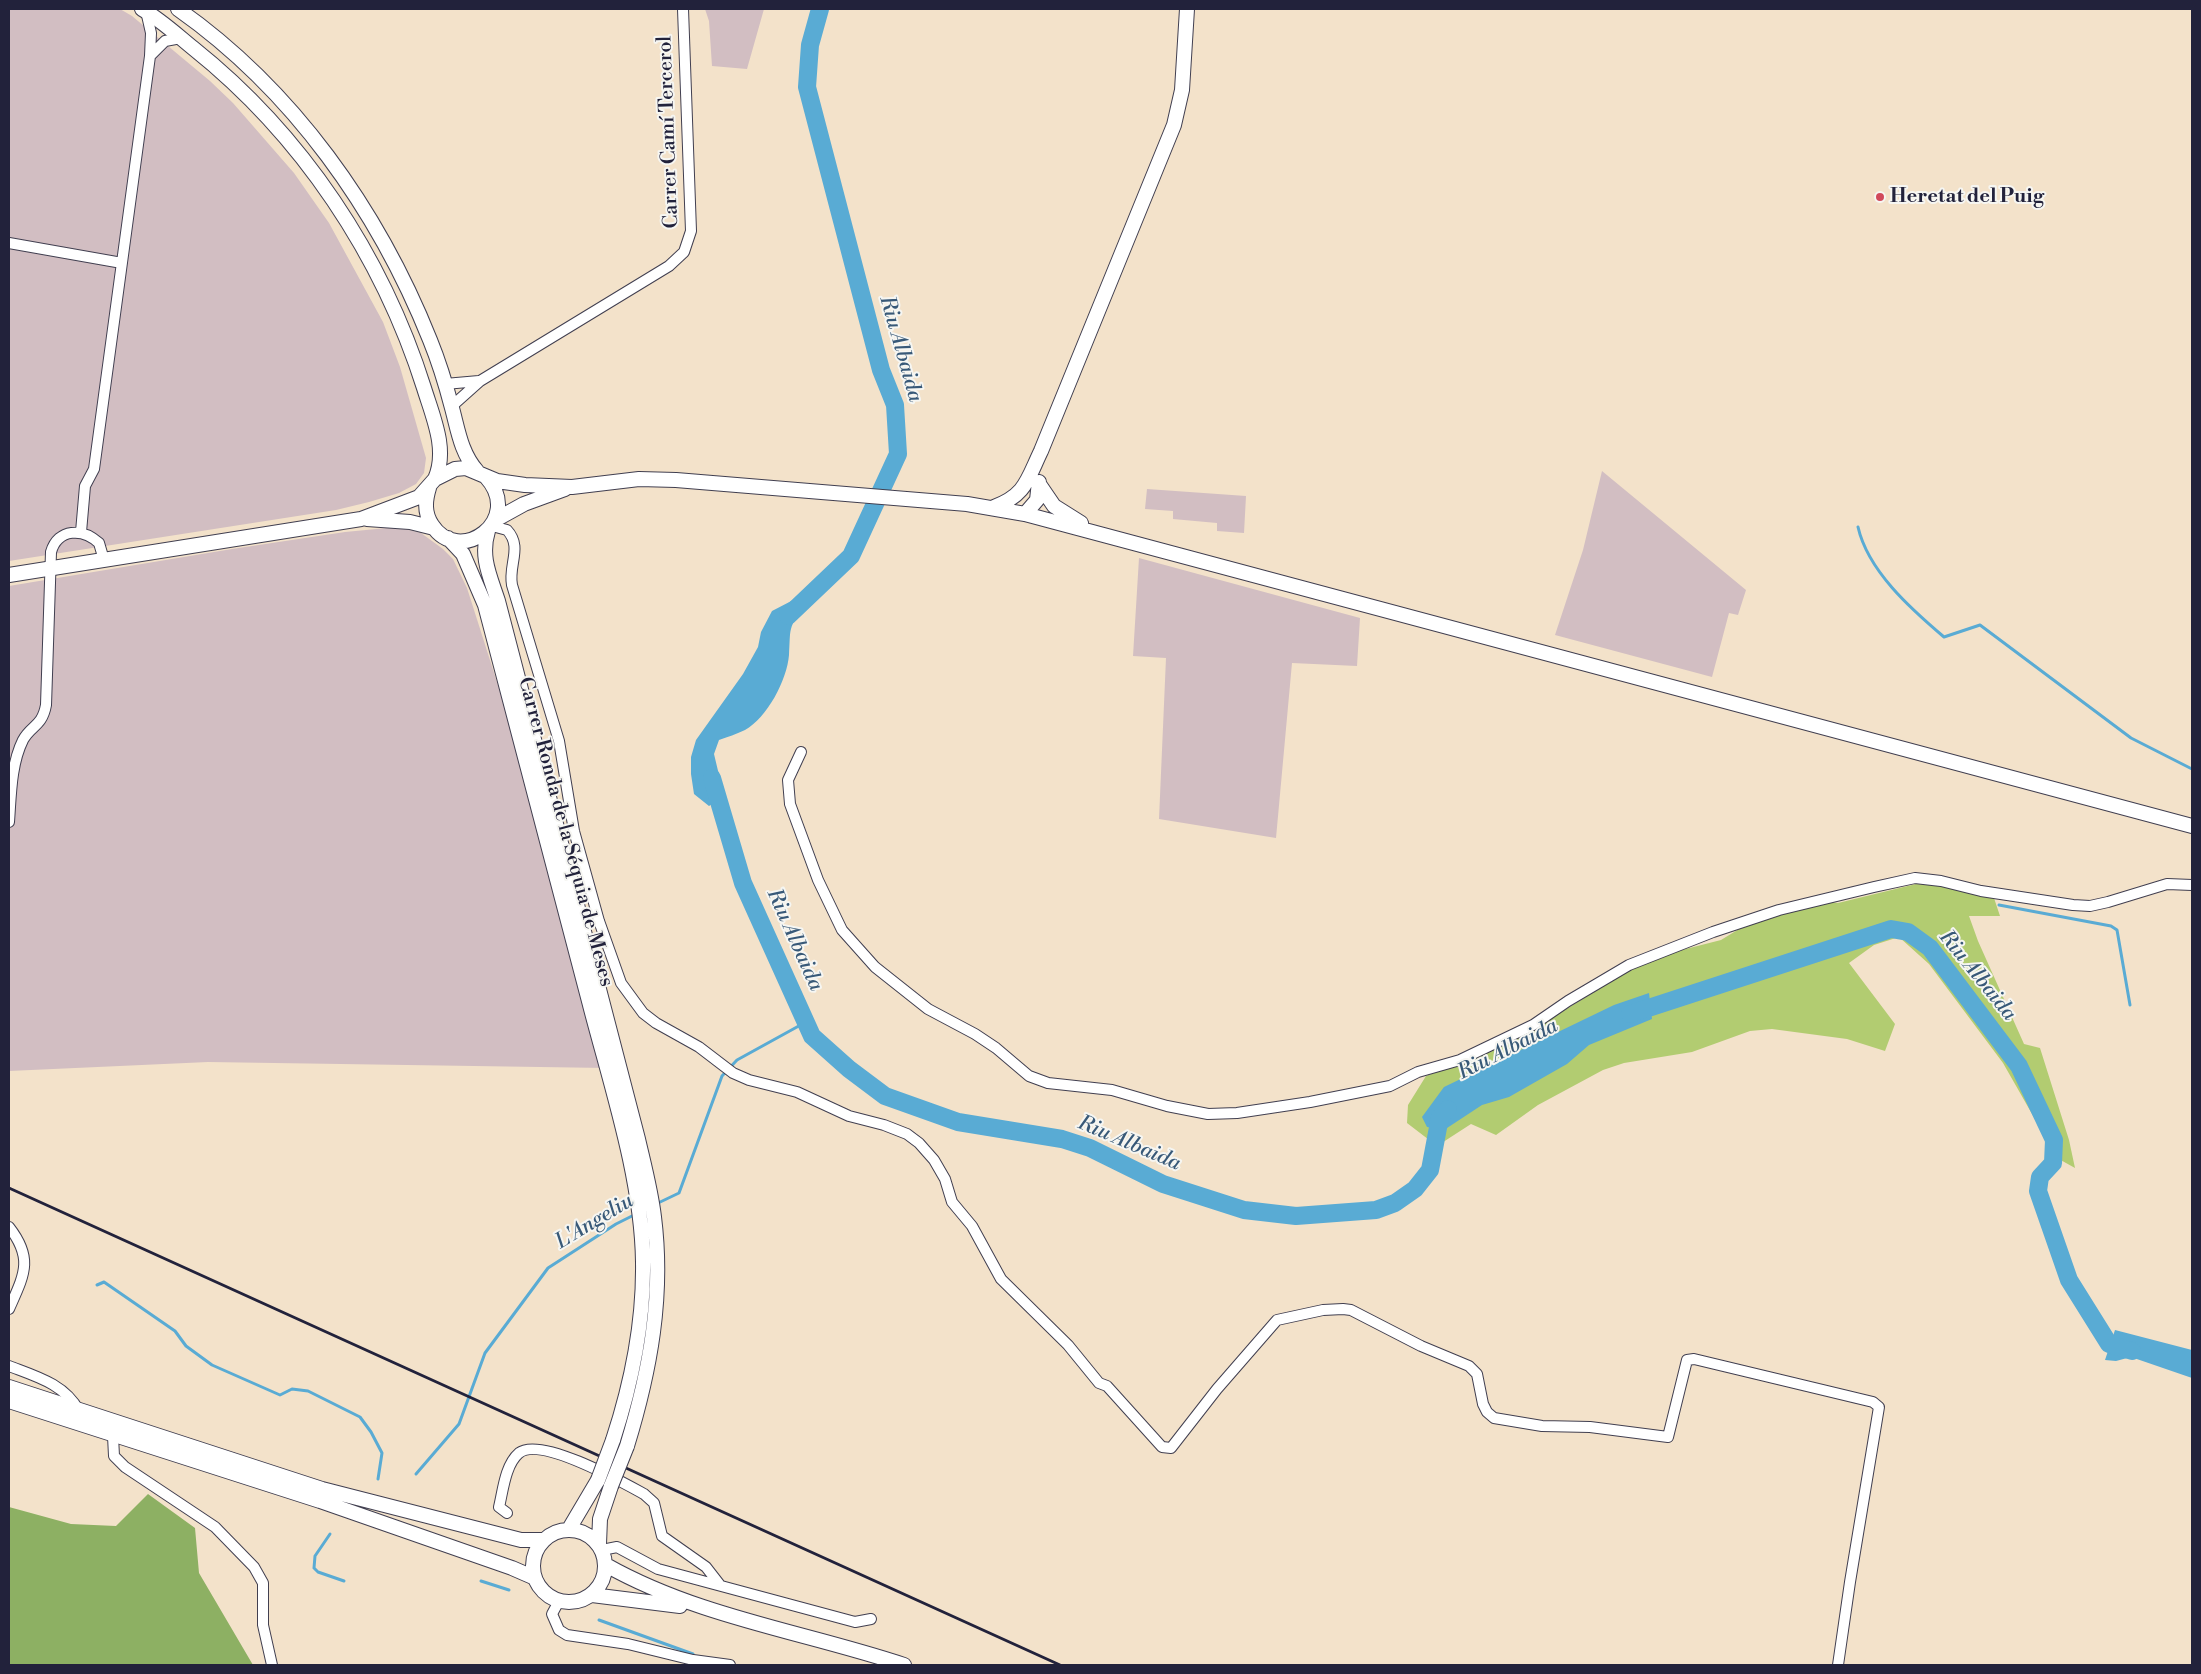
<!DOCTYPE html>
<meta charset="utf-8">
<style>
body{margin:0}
#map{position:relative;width:2201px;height:1674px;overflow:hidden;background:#f3e2ca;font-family:"Libre Bodoni",serif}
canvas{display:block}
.frame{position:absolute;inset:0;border:10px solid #22223b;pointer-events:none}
</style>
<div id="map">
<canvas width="2201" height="1674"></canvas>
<div class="frame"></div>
</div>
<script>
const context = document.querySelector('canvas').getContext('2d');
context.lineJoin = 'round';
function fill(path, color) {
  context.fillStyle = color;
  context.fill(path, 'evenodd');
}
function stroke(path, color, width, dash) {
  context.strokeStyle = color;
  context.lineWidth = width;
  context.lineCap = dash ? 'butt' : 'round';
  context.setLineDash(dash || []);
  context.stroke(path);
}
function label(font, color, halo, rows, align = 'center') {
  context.font = font + ' "Libre Bodoni",serif';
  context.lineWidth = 4;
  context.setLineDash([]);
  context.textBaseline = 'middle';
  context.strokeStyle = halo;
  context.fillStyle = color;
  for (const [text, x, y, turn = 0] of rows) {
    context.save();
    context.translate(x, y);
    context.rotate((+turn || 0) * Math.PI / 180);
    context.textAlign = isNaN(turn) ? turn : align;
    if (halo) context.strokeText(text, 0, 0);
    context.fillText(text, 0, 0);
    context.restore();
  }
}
const industrial = new Path2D(`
 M9 9H120L132 16 210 81 233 103 294 173 329 223 383 322 400 367 426 458 424 473 416 484 399 493 369 502 336 510 9 561Z
 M705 9H764L747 69 712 66 709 21Z
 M1602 471 1746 590 1738 615 1729 613 1712 677 1555 635 1583 550Z
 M1147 489 1246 496 1244 533 1217 531V523L1173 519V511L1145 509Z
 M397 527 421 533 443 549 453 559 467 588 563 889 607 1068 208 1062 9 1071V586L232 549 345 532Z
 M1139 558 1360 618 1357 666 1292 663 1276 838 1159 819 1166 658 1133 656Z`);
const green = new Path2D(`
 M1916 884 1936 885 1994 898 2000 916H1969L1978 941 2024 1044 2040 1048 2069 1140 2075 1168 2048 1153 2044 1135 2003 1063 1929 964 1899 937 1874 945 1849 963 1895 1024 1885 1051 1847 1039 1772 1029 1750 1031 1692 1052 1624 1063 1603 1070 1538 1105 1496 1135 1471 1124 1437 1146 1407 1123 1408 1105 1426 1076 1485 1054 1524 1035 1635 967 1670 953 1721 940 1744 926 1803 908 1828 902 1838 903Z`);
const forest = new Path2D(`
 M148 1494 195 1528 199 1573 253 1665H9V1507L71 1524 116 1526Z`);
const water = new Path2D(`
 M799 597 806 606C787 628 791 628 789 655 787 680 767 718 745 730 737 734 727 737 719 740L714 754 724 796 709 806 694 794 691 774V757L696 740 743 674 758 647 761 632 772 611Z
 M1649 993 1652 1019 1589 1045 1567 1064 1509 1097 1482 1105 1444 1130 1427 1127 1422 1117 1444 1087 1614 1005Z
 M2115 1330 2192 1350V1378L2131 1357 2116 1361 2105 1360Z`);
const stream = new Path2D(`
 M1858 527C1868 571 1911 609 1944 637L1980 625 2131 738 2192 769
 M1999 905 2111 926 2117 930 2130 1005
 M656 1204 679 1193 722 1076 737 1060 806 1022
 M97 1285 104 1282 175 1331 186 1346 212 1365 280 1395 292 1389 308 1391 360 1417 371 1432 382 1453 378 1479
 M416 1474 459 1424 485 1353 548 1268 616 1224 634 1215
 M330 1534 315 1556 314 1568 318 1572 344 1581
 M481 1581 509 1590
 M599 1620 693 1654`);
const river = new Path2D(`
 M788 616 851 556 898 454 895 405 881 370 807 87 810 45 820 9
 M712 778 743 883 812 1036 849 1069 885 1096 958 1122 1062 1139 1090 1148 1163 1184 1244 1210 1296 1216 1376 1210 1395 1203 1415 1189 1430 1170 1440 1117 1448 1109
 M1630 1014 1891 929 1908 932 1930 948 2019 1066 2054 1140 2053 1163 2040 1177 2038 1191 2069 1280 2109 1344 2132 1351`);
const street = new Path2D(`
 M146 11 151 33 150 56 165 41 181 38
 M9 243 122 263
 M445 384 479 381
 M452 406 480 381 669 266 684 252 691 231 683 9
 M492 526 507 530C523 547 508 565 512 585L559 741 574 831 599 921 621 983 643 1013 656 1023 699 1047 733 1073 749 1080 797 1092 849 1116 884 1125 907 1134 919 1143 934 1160 945 1179 952 1202 972 1226 1001 1279 1068 1345 1099 1383 1107 1386 1162 1447 1171 1448 1217 1389 1277 1320 1323 1310 1343 1309 1351 1310 1421 1346 1469 1366 1477 1374 1483 1404 1487 1412 1494 1418 1542 1426 1590 1427 1668 1437 1687 1360 1694 1359 1873 1402 1879 1407 1850 1582 1838 1665
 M81 532 85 486 94 469 150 56
 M801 752 788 780 790 804 818 880 842 930 875 967 928 1009 975 1034 996 1048 1029 1076 1048 1083 1112 1090 1167 1106 1208 1114 1237 1113 1310 1102 1390 1086 1418 1072 1460 1060 1533 1025 1568 1001 1629 965 1713 932 1779 910 1874 887 1915 878 1941 881 1981 891 2073 905 2090 906 2108 902 2167 884 2192 885
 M9 822C11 795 11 764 23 740 31 725 42 727 46 705L51 552C58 528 83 528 99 543L104 560
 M9 1227C34 1259 24 1275 9 1309
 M9 1366C35 1376 65 1384 79 1411
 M113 1436 114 1456 125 1467 215 1527 254 1567 263 1583V1625L272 1665
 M507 1513 499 1507C503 1491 505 1465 519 1453 540 1436 622 1482 644 1494L654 1503 662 1536 706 1567 720 1585
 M602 1550 617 1547 658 1569 855 1622 871 1619
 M559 1601 552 1614 559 1630 567 1635 628 1644 693 1660 730 1665`);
const secondary = new Path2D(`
 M142 9C161 20 177 35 193 48 302 135 382 255 424 388 433 417 448 450 435 479
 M178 9C293 90 378 210 430 340 439 362 446 385 452 408 458 430 461 453 477 471
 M1039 484 1054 506 1081 523
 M429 488C425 501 424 513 432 525 459 567 525 520 486 477
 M994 507C1026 495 1027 480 1041 451L1174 125 1182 90 1187 9
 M1025 514 1037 500 1039 482
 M367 519 410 522 434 528
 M495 520 524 504 565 489
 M488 531C480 557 490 576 498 601L638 1139C644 1165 651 1191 654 1217 664 1296 650 1371 627 1446
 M448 538 463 554 485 605C520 739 555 872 590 1005 611 1086 642 1179 643 1262 644 1324 632 1382 613 1440
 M9 575 361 519 419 497 435 479 455 469 466 468 497 481 525 485 572 487 639 479 676 480 967 504 1025 514 2192 826
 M9 1387 322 1489 521 1540H544
 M9 1401 320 1501 512 1568 535 1578
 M569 1529 598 1480
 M533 1566a36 36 0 1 1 72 0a36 36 0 1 1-72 0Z
 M599 1544 600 1519 611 1486
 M606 1565C698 1617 805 1632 904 1665
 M592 1595 680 1606`);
const rail = new Path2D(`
 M9 1188 1060 1665`);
const secondaryBridge = new Path2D(`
 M598 1480 613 1440
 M611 1486 627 1446`);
const markers = [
 [1880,197,5,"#d1495b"]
];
const streetNames = [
 ["Carrer Camí Tercerol",669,132,-92],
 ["Carrer Ronda de la Séquia de Meses",565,832,75]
];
const poiNames = [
 ["Heretat del Puig",1890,197]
];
const waterNames = [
 ["Riu Albaida",900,349,74],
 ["Riu Albaida",794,940,66],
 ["Riu Albaida",1977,976,51],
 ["Riu Albaida",1508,1050,-27],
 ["Riu Albaida",1129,1144,23],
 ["L'Angeliu",595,1222,-31]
];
fill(industrial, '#d2bec2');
fill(green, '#b2cc71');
fill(forest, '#8db063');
fill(water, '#59abd4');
stroke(stream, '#59abd4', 3);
stroke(river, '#59abd4', 18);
stroke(street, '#413f50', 12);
stroke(secondary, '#413f50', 16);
stroke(street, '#fff', 10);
stroke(secondary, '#fff', 14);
stroke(rail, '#22223b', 3);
stroke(secondaryBridge, '#413f50', 16, []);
stroke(secondaryBridge, '#fff', 14);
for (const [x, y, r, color] of markers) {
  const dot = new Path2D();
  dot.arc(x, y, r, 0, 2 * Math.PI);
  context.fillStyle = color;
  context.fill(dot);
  stroke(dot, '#f6f6f2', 2);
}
label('20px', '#22223b', '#f6f6f2', streetNames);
label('bold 20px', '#22223b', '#f6f6f2', poiNames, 'left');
label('italic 21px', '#385978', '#f6f6f2', waterNames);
</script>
